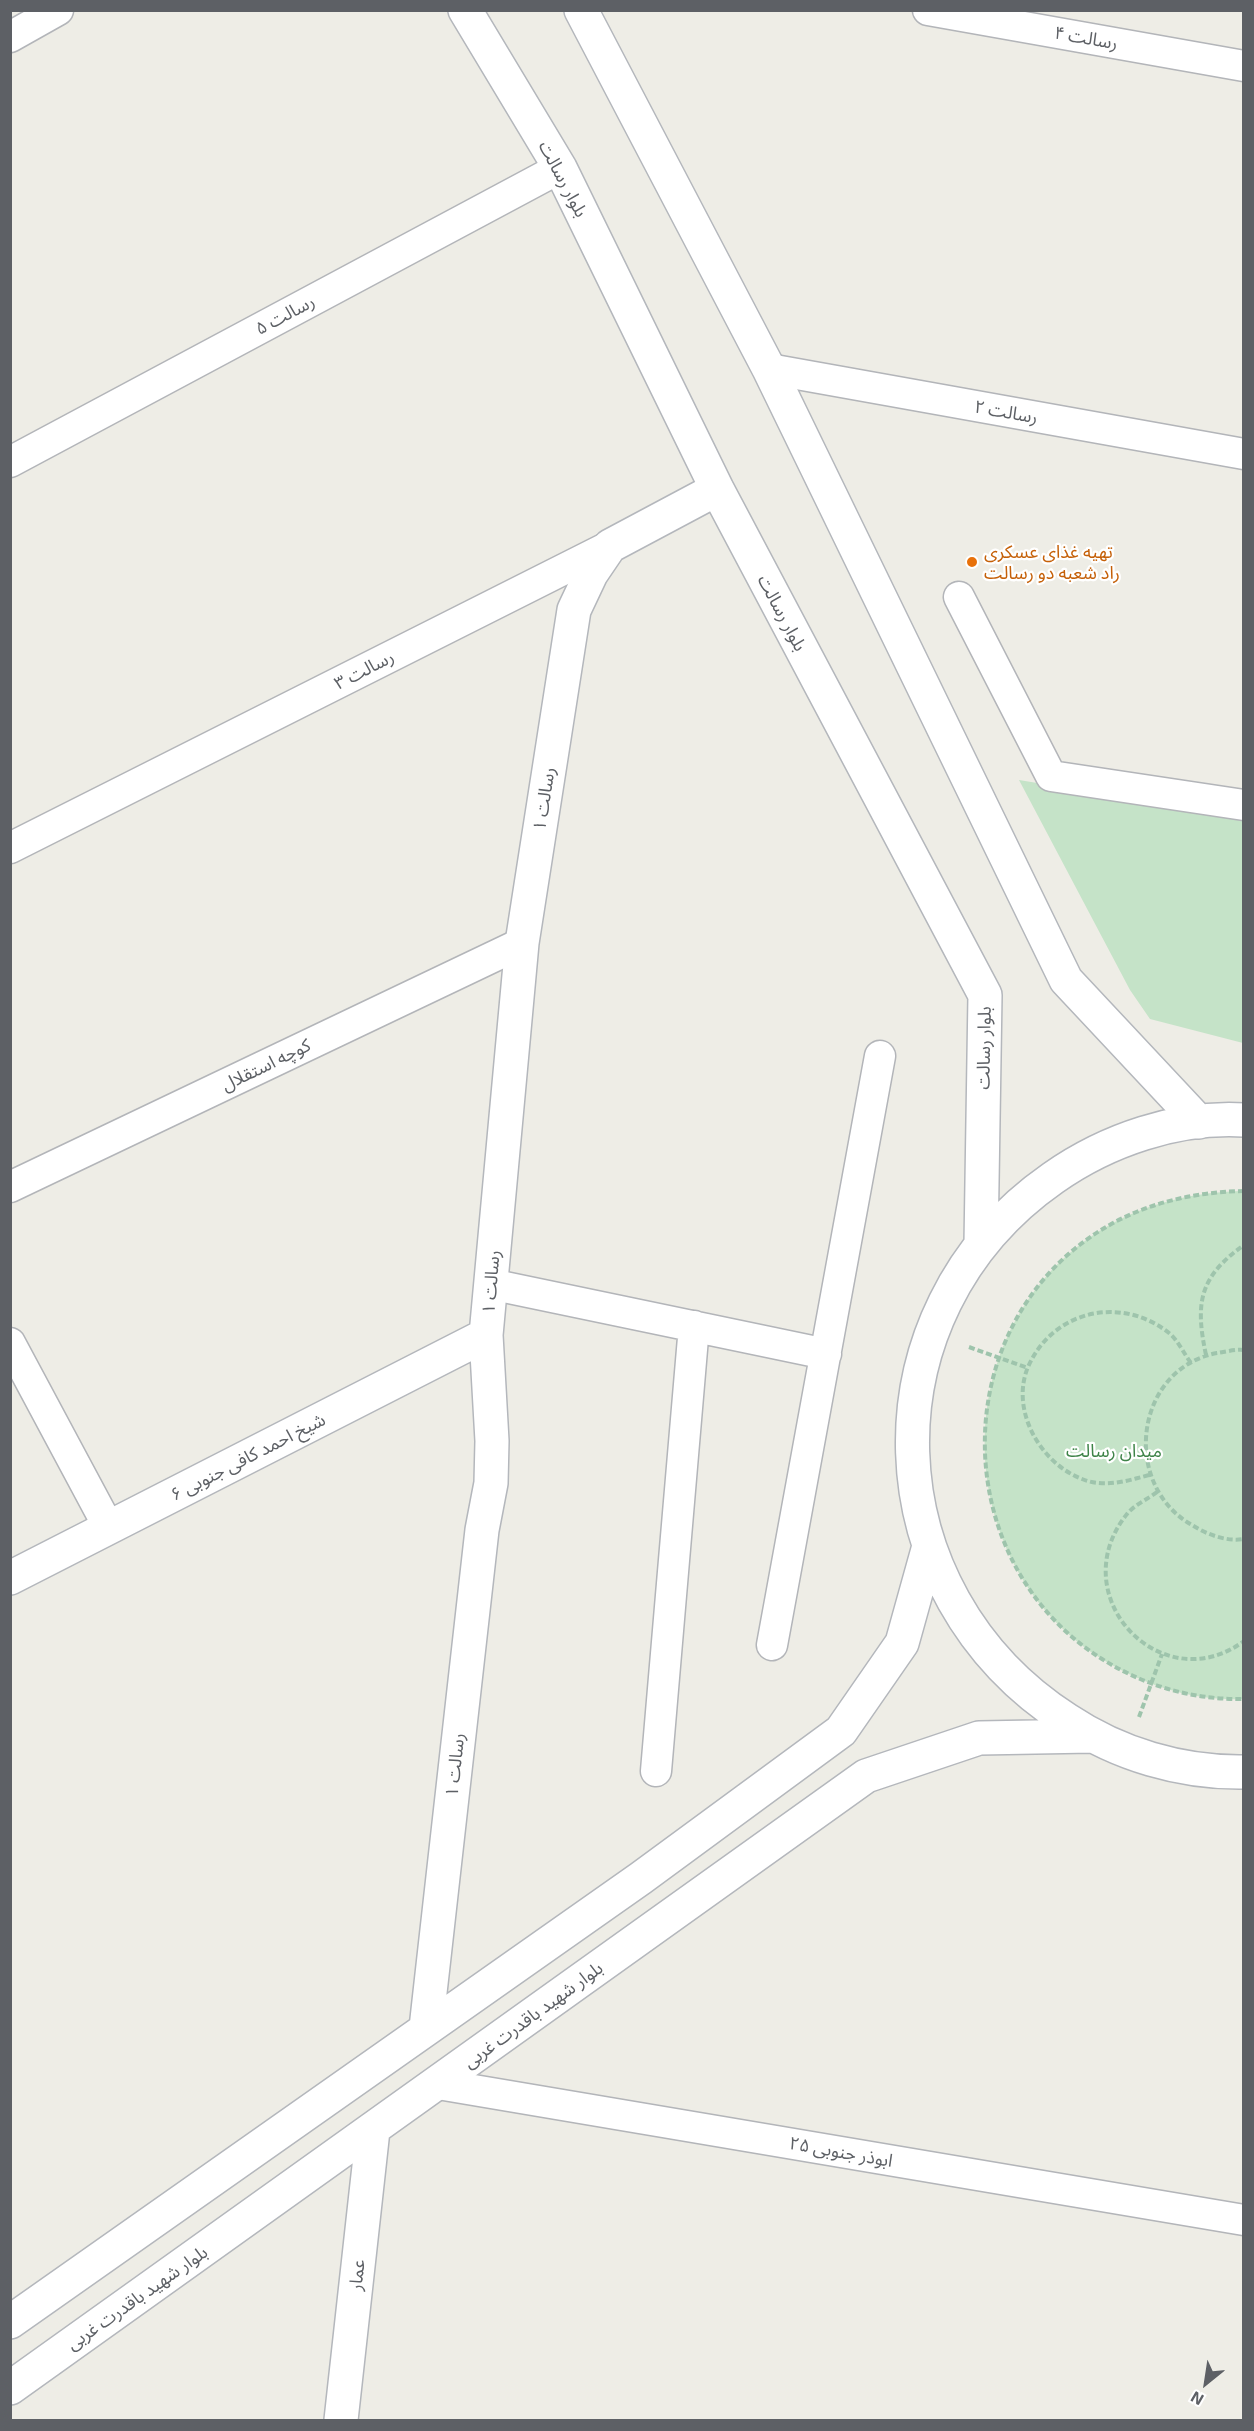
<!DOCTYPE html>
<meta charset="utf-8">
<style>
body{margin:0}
#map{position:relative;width:1254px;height:2431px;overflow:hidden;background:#eeede6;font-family:"Exo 2",sans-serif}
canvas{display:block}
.frame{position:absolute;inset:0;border:12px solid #5d6065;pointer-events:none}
.north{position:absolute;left:1176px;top:2353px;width:60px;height:60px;-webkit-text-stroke:4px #fff;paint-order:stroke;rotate:210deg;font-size:16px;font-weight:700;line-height:24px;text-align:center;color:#5d6065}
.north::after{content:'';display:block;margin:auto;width:21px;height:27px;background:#5d6065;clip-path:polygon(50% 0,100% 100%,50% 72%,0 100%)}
</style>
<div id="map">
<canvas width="1254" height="2431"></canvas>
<div class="frame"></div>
<div class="north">N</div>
</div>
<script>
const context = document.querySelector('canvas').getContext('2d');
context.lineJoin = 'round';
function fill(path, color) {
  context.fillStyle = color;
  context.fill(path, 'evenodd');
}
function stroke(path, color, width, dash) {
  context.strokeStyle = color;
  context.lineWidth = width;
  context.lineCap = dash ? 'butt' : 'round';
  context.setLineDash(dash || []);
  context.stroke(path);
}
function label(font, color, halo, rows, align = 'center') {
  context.font = font + ' "Exo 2","Noto Sans Arabic",sans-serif';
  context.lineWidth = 4.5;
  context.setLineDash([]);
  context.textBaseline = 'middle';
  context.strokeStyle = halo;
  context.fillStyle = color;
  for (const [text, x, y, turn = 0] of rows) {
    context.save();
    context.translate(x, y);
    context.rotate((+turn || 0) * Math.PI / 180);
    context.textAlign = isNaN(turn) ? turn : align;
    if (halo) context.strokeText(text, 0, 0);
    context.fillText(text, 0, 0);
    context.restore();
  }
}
const green = new Path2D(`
 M1019 780 1243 817V1043L1150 1019 1130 990Z
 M1243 1191 1244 1699C1193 1701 1145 1686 1102 1659 943 1559 945 1315 1113 1223 1154 1201 1198 1192 1243 1191Z`);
const path = new Path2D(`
 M1244 1191C1198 1192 1154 1201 1113 1223 945 1315 943 1559 1102 1659 1145 1686 1193 1700 1244 1699
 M969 1347 1028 1368
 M1244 1350C1235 1349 1225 1352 1217 1353 1134 1369 1121 1485 1192 1525 1206 1534 1226 1542 1244 1539
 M1206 1355C1195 1303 1199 1277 1244 1245
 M1149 1475C1127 1481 1104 1488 1082 1479 1040 1463 1010 1410 1028 1367 1053 1310 1121 1295 1169 1333 1178 1340 1184 1354 1191 1363
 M1157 1492C1148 1499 1134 1505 1127 1514 1061 1596 1162 1702 1244 1641
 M1139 1717 1162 1654`);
const street = new Path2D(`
 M928 10 1244 66
 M10 37 58 10
 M769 369 1244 454
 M10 462 560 168
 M959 597 1051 776 1244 805
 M10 848 610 546
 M10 1187 522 943
 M490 1284 826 1354
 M10 1343 109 1528
 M772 1645 880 1056
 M656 1771 694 1326
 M438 2084 1244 2220`);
const secondary = new Path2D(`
 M465 10 560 168 717 489 985 995 981 1244
 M581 10 769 369 1066 980 1199 1122
 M1244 1120C1177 1116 1107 1140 1053 1178 858 1314 869 1593 1067 1720 1118 1754 1181 1773 1244 1772
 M10 1578 486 1335
 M426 2028 482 1530 491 1483 492 1441 486 1335 522 943 574 610 591 574 610 546 717 489
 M10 2322 641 1878 841 1731 902 1643 929 1546
 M10 2388 866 1776 979 1738 1092 1736
 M341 2420 373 2130`);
const markers = [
 [972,562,6,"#e8710a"]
];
const streetNames = [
 ["رسالت ۴",1086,38,10],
 ["بلوار رسالت",563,179,62],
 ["رسالت ۵",285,315,-28],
 ["رسالت ۲",1006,412,10],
 ["بلوار رسالت",782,613,62],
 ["رسالت ۳",364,670,-27],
 ["رسالت ۱",544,799,-81],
 ["بلوار رسالت",984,1048,-89],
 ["کوچه استقلال",266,1065,-26],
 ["رسالت ۱",491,1282,-85],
 ["شیخ احمد کافی جنوبی ۶",248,1457,-27],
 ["رسالت ۱",455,1765,-84],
 ["بلوار شهید باقدرت غربی",533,2015,-36],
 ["ابوذر جنوبی ۲۵",841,2152,10],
 ["عمار",357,2275,-84],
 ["بلوار شهید باقدرت غربی",137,2298,-35]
];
const foodNames = [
 ["تهیه غذای عسکری",984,552],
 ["راد شعبه دو رسالت",984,573]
];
const parkNames = [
 ["میدان رسالت",1114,1451]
];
fill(green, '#c5e3c8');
stroke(street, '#b3b5b9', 33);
stroke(secondary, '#b4b7bc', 36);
stroke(path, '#9ec4ac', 4, [6, 3]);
stroke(street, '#fff', 30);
stroke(secondary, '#fff', 33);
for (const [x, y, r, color] of markers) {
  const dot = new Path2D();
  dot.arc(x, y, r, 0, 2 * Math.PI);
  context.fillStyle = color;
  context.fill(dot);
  stroke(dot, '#fff', 2);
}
label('18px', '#5d6065', '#fff', streetNames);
label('18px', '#c56008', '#fff', foodNames, 'left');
label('18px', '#3e8348', '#fff', parkNames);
</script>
